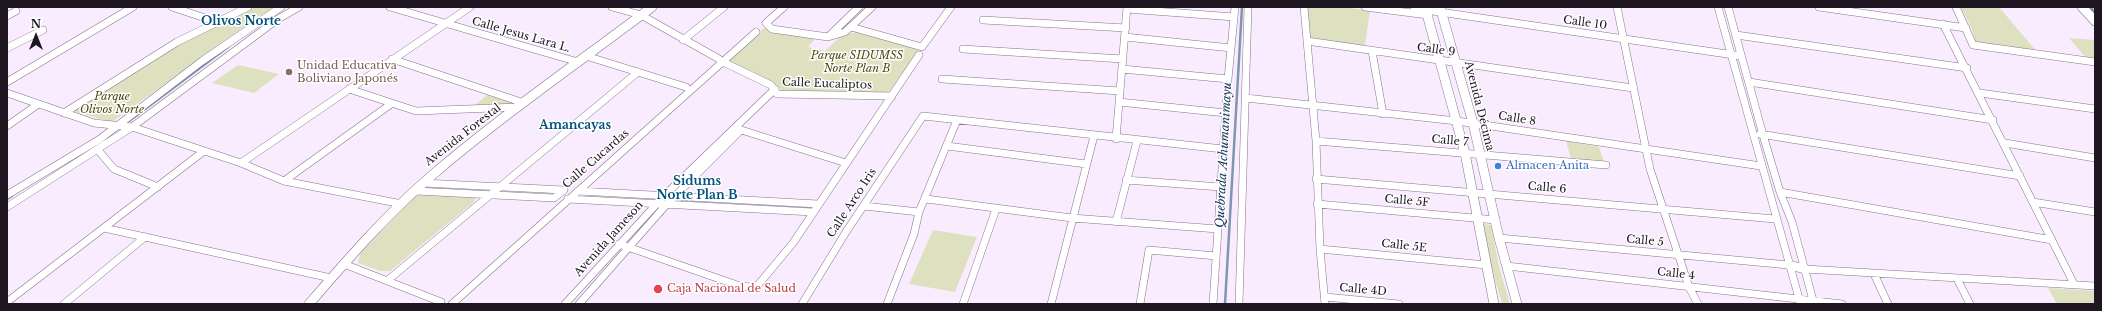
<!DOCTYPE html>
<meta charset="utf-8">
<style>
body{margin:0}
#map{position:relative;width:2102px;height:311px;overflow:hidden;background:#faecff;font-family:"Libre Baskerville",serif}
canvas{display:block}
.frame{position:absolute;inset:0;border:8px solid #1e1621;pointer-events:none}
.north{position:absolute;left:16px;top:16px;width:40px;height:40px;-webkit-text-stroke:3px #fff;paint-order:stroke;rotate:0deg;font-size:11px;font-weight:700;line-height:16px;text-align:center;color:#1e1621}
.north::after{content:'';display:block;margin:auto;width:14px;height:18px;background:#1e1621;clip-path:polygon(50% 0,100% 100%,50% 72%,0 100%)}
</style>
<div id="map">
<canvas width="2102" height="311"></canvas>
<div class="frame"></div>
<div class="north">N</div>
</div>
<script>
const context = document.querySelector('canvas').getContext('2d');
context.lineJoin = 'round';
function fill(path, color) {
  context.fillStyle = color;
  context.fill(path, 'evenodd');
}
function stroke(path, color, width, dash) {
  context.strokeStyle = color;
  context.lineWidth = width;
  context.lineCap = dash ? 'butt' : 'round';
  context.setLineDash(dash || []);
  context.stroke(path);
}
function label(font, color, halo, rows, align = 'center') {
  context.font = font + ' "Libre Baskerville",serif';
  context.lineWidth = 3;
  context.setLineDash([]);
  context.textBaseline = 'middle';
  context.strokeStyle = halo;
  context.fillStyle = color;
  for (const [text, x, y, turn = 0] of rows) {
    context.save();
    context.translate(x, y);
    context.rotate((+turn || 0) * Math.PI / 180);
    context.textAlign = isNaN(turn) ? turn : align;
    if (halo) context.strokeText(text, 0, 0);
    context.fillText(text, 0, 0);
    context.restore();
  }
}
const green = new Path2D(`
 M256 7H275L256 18 112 122 71 111 208 26Z
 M1307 7H1343L1370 11 1365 46 1310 39Z
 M1961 7H1999L2037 52 1975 45 1973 32Z
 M764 28 816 38 808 47 825 51 841 36 859 31 919 49 888 93 783 92 776 84 728 61Z
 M2069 38 2095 40V59L2086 58Z
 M238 65 279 74 254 93 212 83Z
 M487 95 515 104 475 105Z
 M1566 141 1599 147 1604 162 1571 159Z
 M423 193 474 196 476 198 474 202 390 271H380L358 263 360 254 377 236 414 197Z
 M1483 224 1491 225 1499 266 1510 304H1502L1491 266Z
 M933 230 977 237 955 292 909 284Z
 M2048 288 2095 291V304H2057Z`);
const stream = new Path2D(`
 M2090 7 2095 12
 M129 121 228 47
 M7 199 12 196
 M1225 304 1242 7`);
const street = new Path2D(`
 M172 7 214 21
 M390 7 578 62
 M612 7 641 15 719 59
 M784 7 766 23 772 29 828 37 845 32 872 7
 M1304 7 1316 141 1320 249 1325 304
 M1365 7 1428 15
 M1414 7 1426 9
 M1617 7 1650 169 1689 287 1698 304
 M1718 7 1800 302
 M1728 7 1763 135 1780 192 1792 222 1814 304
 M1819 7 1966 28
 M1956 7 1973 45 2095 62
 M1127 9 1234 17
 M1426 10 1741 56
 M7 16 16 11
 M983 20 1126 28
 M1943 24 2074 284
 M851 27 922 47 951 7
 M1736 35 1967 68
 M829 36 859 7
 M1125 37 1231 48
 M683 40 724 7
 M1307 41 1633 88
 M7 48 43 30
 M963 49 1123 59
 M1372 51 1383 114
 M586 56 686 87
 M392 59 524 103
 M723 62 771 85 777 94 892 96
 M1122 69 1228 79
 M942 79 1120 91
 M7 82 133 7
 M1749 82 1993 120
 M349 89 416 111 518 107
 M7 93 94 123 132 127 241 163 284 181 402 204
 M1980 93 2095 109
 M1246 98 1457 121 1761 166
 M1119 102 1226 113
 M64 113 177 42 248 7
 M7 126 37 105
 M738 129 846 163
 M1760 134 2020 176
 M1116 139 1127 7
 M1316 141 1606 165
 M2005 143 2095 158
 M947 146 1086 164
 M98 150 114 169 158 187
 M241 163 470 7
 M1316 179 1775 219
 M1126 180 1221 187
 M284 181 391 104
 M416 191 554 198 564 190 423 183
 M578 191 818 204
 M1780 192 2052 240
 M7 195 100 139 202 61 281 7
 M568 199 813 212
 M926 199 1072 218 1218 229
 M2033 202 2095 212
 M1317 204 1496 220
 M864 206 919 212
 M7 207 132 127 278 19 299 7
 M1116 222 1137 141
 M104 228 331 278
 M1499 238 1789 265
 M619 244 740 286 751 287 758 285 793 243 919 55
 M1320 249 1486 265
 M344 264 441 302
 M1507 266 1842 304
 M1805 269 2095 286
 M1874 274 1888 304
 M1957 279 1970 304
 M388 280 638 72
 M1325 297 1399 304
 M7 302 204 151
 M64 304 145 237
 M452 304 756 32
 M565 304 664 196 775 89
 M579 304 666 205 741 130
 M802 304 846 232 923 116 1223 149
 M887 304 914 234 919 212 957 120
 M963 304 996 209
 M1051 304 1094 136
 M1140 304 1149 250 1216 256
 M1213 304 1228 79 1235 7
 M1239 304 1248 7`);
const secondary = new Path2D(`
 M1425 7 1465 153 1494 304
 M1440 7 1473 123 1499 238 1517 304
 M2082 7 2095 21
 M1789 265 1805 269
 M309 304C347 260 386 215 430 177 501 116 578 63 652 7`);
const markers = [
 [289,72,4,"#8d6e63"],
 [1498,166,4,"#3f7fe0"],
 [658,289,5,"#e0444e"]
];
const streetNames = [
 ["Calle 10",1585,23,8],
 ["Calle Jesus Lara L.",521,35,16],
 ["Calle 9",1436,50,8],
 ["Calle Eucaliptos",827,84,2],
 ["Avenida Décima",1479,106,76],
 ["Calle 8",1517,119,9],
 ["Avenida Forestal",463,135,-38],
 ["Calle 7",1450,141,5],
 ["Calle Cucardas",596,159,-41],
 ["Calle 6",1547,188,5],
 ["Calle 5F",1407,201,5],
 ["Calle Arco Iris",852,203,-57],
 ["Avenida Jameson",609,239,-48],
 ["Calle 5",1645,241,5],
 ["Calle 5E",1404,246,6],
 ["Calle 4",1676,274,6],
 ["Calle 4D",1363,290,5]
];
const parkNames = [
 ["Parque SIDUMSS",857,56],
 ["Norte Plan B",857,69],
 ["Parque",112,97],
 ["Olivos Norte",112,110]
];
const educationNames = [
 ["Unidad Educativa",297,66],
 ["Boliviano Japonés",297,79]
];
const shopNames = [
 ["Almacen Anita",1506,166]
];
const healthNames = [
 ["Caja Nacional de Salud",667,289]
];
const neighbourhoodNames = [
 ["Olivos Norte",241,22],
 ["Amancayas",575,126],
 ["Sidums",697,182],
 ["Norte Plan B",697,196]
];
const waterNames = [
 ["Quebrada Achumanimayu",1224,155,-87]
];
fill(green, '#dee1c0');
stroke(stream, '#8095b0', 2.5);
stroke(street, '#88738e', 8);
stroke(secondary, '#88738e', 10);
stroke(street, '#fff', 7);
stroke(secondary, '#fff', 9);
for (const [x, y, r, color] of markers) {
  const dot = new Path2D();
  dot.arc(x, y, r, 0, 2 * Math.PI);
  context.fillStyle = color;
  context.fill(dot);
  stroke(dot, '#fff', 1.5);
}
label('11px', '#1e1621', '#fff', streetNames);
label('italic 11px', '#484a0f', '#fff', parkNames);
label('11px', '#785e54', '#fff', educationNames, 'left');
label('11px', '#366cbe', '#fff', shopNames, 'left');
label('11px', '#be3a42', '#fff', healthNames, 'left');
label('bold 12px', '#00517d', '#fff', neighbourhoodNames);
label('italic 12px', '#1b3960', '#fff', waterNames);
</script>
